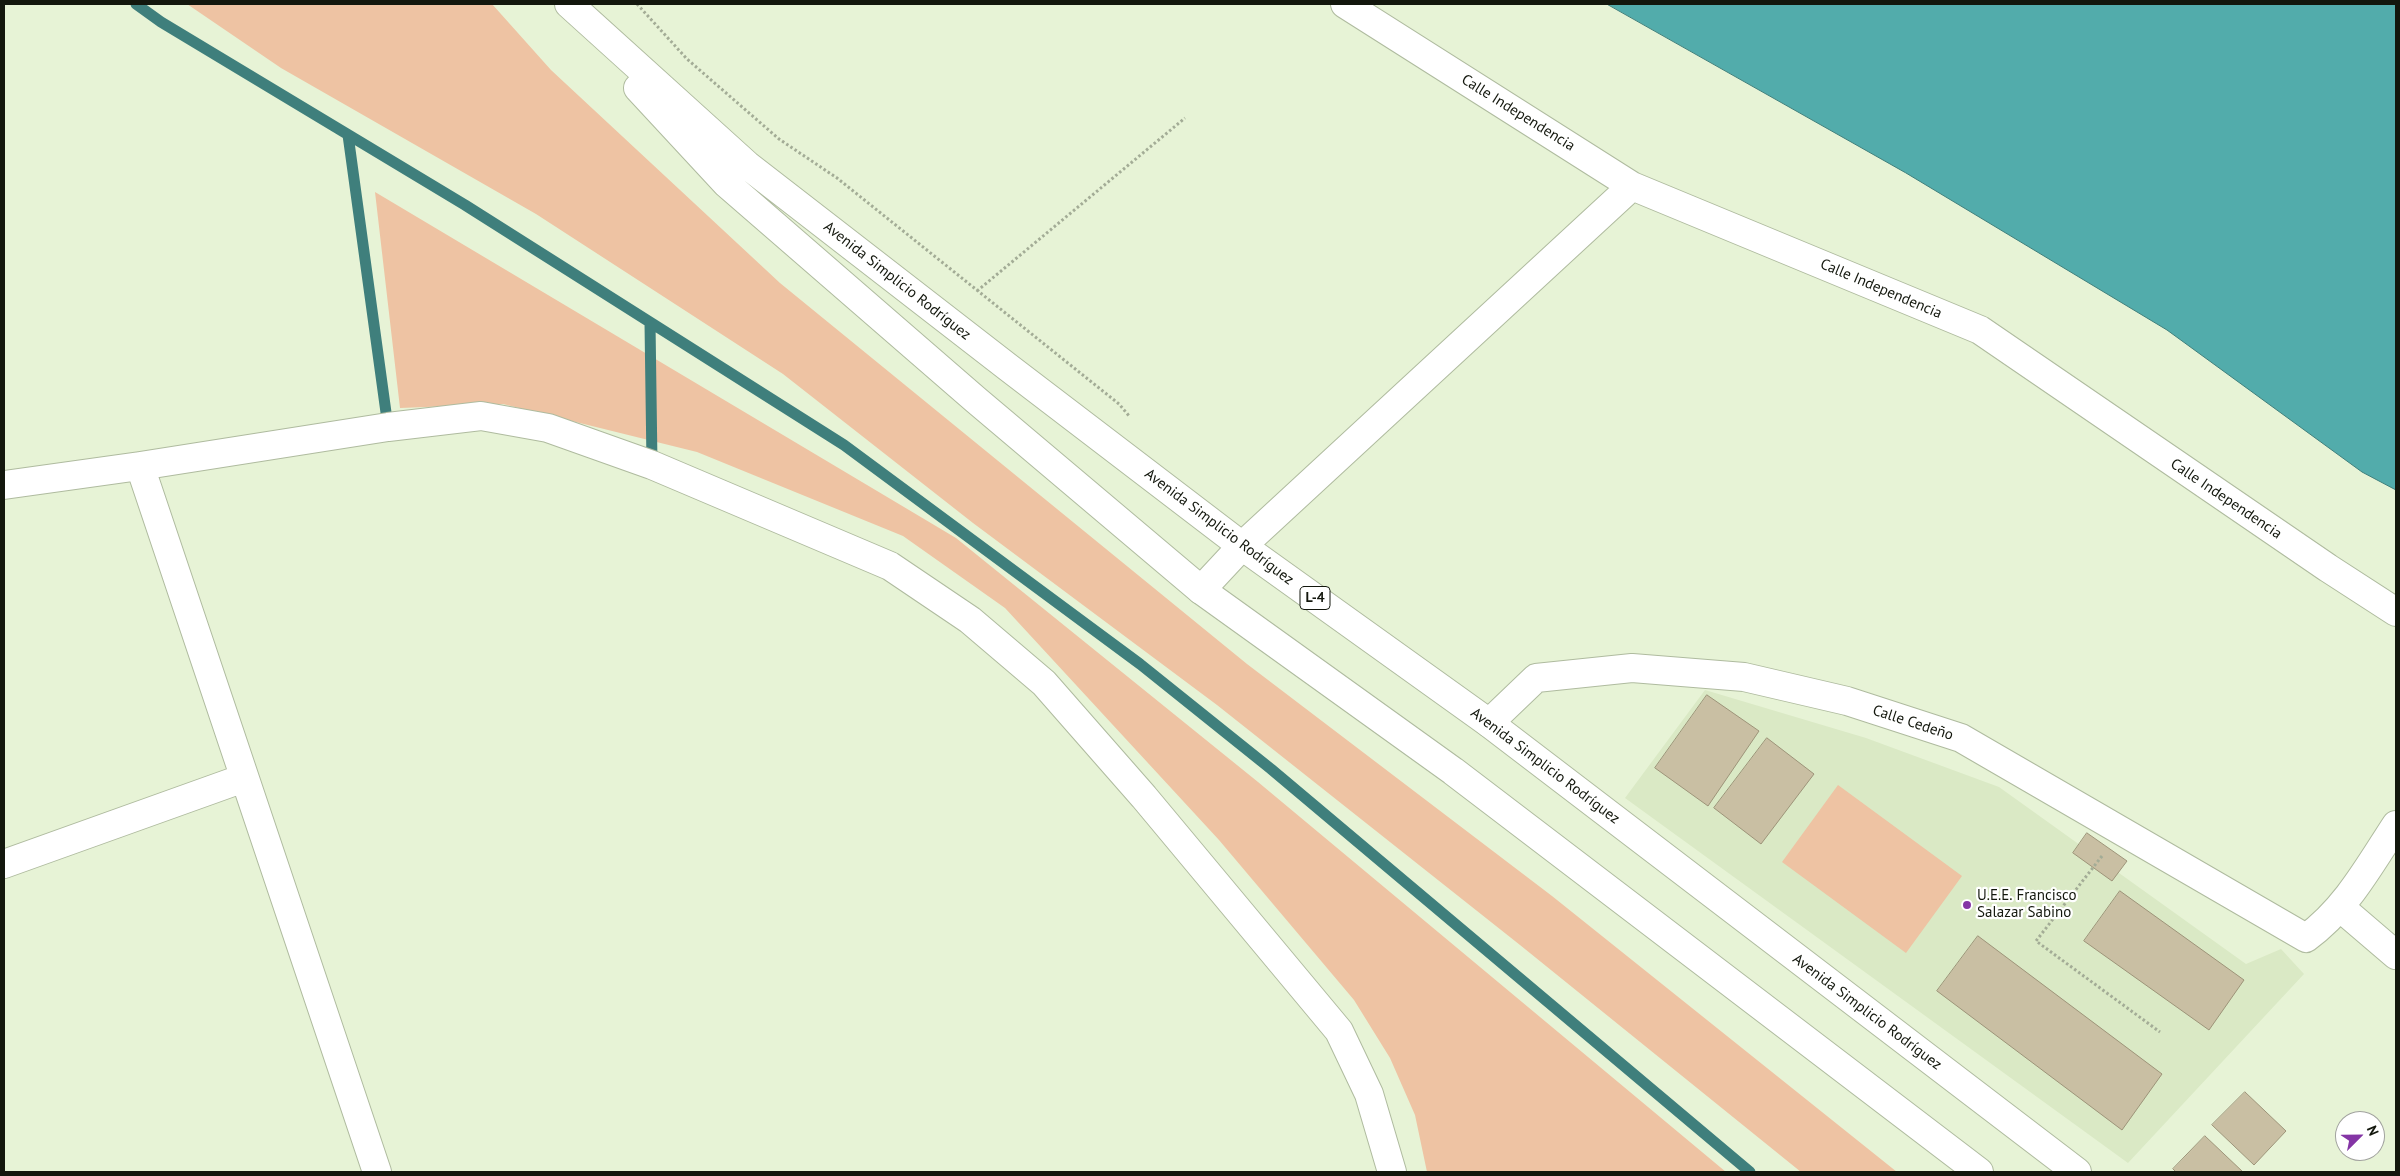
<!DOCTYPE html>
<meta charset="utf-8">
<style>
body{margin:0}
#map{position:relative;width:2400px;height:1176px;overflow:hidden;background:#e7f3d6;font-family:"PT Sans",sans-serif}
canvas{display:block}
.frame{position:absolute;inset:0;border:5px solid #13170d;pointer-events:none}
.north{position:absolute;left:2335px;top:1111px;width:50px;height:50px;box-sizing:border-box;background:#fff;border:1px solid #a1a29e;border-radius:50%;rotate:67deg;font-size:14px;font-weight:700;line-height:20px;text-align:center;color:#13170d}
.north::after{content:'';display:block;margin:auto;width:18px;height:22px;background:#8435a5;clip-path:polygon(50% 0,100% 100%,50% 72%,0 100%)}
</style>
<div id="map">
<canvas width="2400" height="1176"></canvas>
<div class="frame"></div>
<div class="north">N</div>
</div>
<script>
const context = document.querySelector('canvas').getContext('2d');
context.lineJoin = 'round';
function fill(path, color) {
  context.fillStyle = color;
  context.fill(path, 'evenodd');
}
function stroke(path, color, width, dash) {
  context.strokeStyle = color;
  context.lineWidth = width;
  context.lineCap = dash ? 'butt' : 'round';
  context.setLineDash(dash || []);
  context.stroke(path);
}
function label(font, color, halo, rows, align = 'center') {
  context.font = font + ' "PT Sans",sans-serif';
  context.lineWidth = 4.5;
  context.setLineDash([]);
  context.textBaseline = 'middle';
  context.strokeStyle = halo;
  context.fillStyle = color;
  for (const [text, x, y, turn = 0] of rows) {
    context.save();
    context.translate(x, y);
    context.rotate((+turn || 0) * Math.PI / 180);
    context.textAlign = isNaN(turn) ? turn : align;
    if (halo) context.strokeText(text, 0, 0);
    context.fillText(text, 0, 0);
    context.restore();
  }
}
const built = new Path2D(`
 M1705 690 1866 738 1999 787 2246 964 2281 949 2304 974 2128 1163 1625 798Z`);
const green = new Path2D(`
 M187 4H492L551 70 780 283 1247 664 1552 896 1897 1172H1801L1520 945 1217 705 973 523 783 374 536 214 281 68Z
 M375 192 956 538 1258 782 1726 1172H1427L1415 1115 1390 1058 1354 1000 1219 840 1005 608 903 536 697 452 503 404 400 408Z
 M1838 785 1962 876 1906 953 1782 862Z`);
const water = new Path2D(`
 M1607 4H2396V490L2362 472 2167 330 1906 173Z`);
const stream = new Path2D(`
 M136 4 161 22 465 205 844 445 1140 664 1271 769 1750 1172
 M348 135 388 427
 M650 323 652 464`);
const building = new Path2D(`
 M1707 695 1759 731 1708 806 1655 768Z
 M1767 738 1814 774 1761 844 1714 808Z
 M2087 833 2127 861 2112 881 2073 853Z
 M2120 891 2244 980 2209 1030 2084 941Z
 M1978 936 2162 1074 2122 1130 1937 991Z
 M2245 1092 2286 1131 2254 1165 2212 1125Z
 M2205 1136 2243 1172H2176L2173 1169Z`);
const path = new Path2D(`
 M637 4 687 59 779 139 837 178 1119 404 1130 417
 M977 291 1185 118
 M2102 856 2036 941 2160 1032`);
const minor = new Path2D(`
 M1345 4 1632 186 1980 330 2328 568 2396 612
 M140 466 377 1172
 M4 485 140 466 388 427 481 416 548 428 652 465 890 566 970 620 1044 683 1144 797 1339 1031 1369 1094 1392 1172
 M1201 590 1242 546 1632 186
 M1489 723 1536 678 1632 668 1744 677 1847 701 1961 738 2306 938C2346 909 2369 866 2396 825
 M4 864 244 778
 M2341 908 2396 955`);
const primary = new Path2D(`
 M569 4 747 165 1009 368 1242 546 1489 723 2077 1172
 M638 88 727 184 976 400 1201 590 1453 771 1979 1172`);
const markers = [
 [1967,905,5,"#8435a5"]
];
const shields = [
 [1315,598,30]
];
const shieldNames = [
 ["L-4",1315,598]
];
const streetNames = [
 ["Calle Independencia",1518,113,32],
 ["Avenida Simplicio Rodríguez",897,281,38],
 ["Calle Independencia",1881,289,23],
 ["Calle Independencia",2226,499,34],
 ["Avenida Simplicio Rodríguez",1219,527,37],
 ["Calle Cedeño",1913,723,18],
 ["Avenida Simplicio Rodríguez",1545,766,37],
 ["Avenida Simplicio Rodríguez",1867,1012,37]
];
const poiNames = [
 ["U.E.E. Francisco",1977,896],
 ["Salazar Sabino",1977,913]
];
fill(built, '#dae9c5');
fill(green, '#eec3a3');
fill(water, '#52acab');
stroke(water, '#3f7f7c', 1);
stroke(stream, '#3f7f7c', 11);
fill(building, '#c9bfa3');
stroke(building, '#9d9479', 1);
stroke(minor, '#afbb9f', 30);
stroke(primary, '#afbb9f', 30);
stroke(path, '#a3ac96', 3, [2.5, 2.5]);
stroke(minor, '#fff', 28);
stroke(primary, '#fff', 28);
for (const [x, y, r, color] of markers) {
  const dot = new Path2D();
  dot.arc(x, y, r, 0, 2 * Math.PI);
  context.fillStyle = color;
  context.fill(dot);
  stroke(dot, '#fff', 2);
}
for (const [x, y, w] of shields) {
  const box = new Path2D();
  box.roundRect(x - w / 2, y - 11.5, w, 23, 4);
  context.fillStyle = '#fff';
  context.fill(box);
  stroke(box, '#13170d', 1);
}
label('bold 14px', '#13170d', null, shieldNames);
label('15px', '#13170d', '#fff', streetNames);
label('15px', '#13170d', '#fff', poiNames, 'left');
</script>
